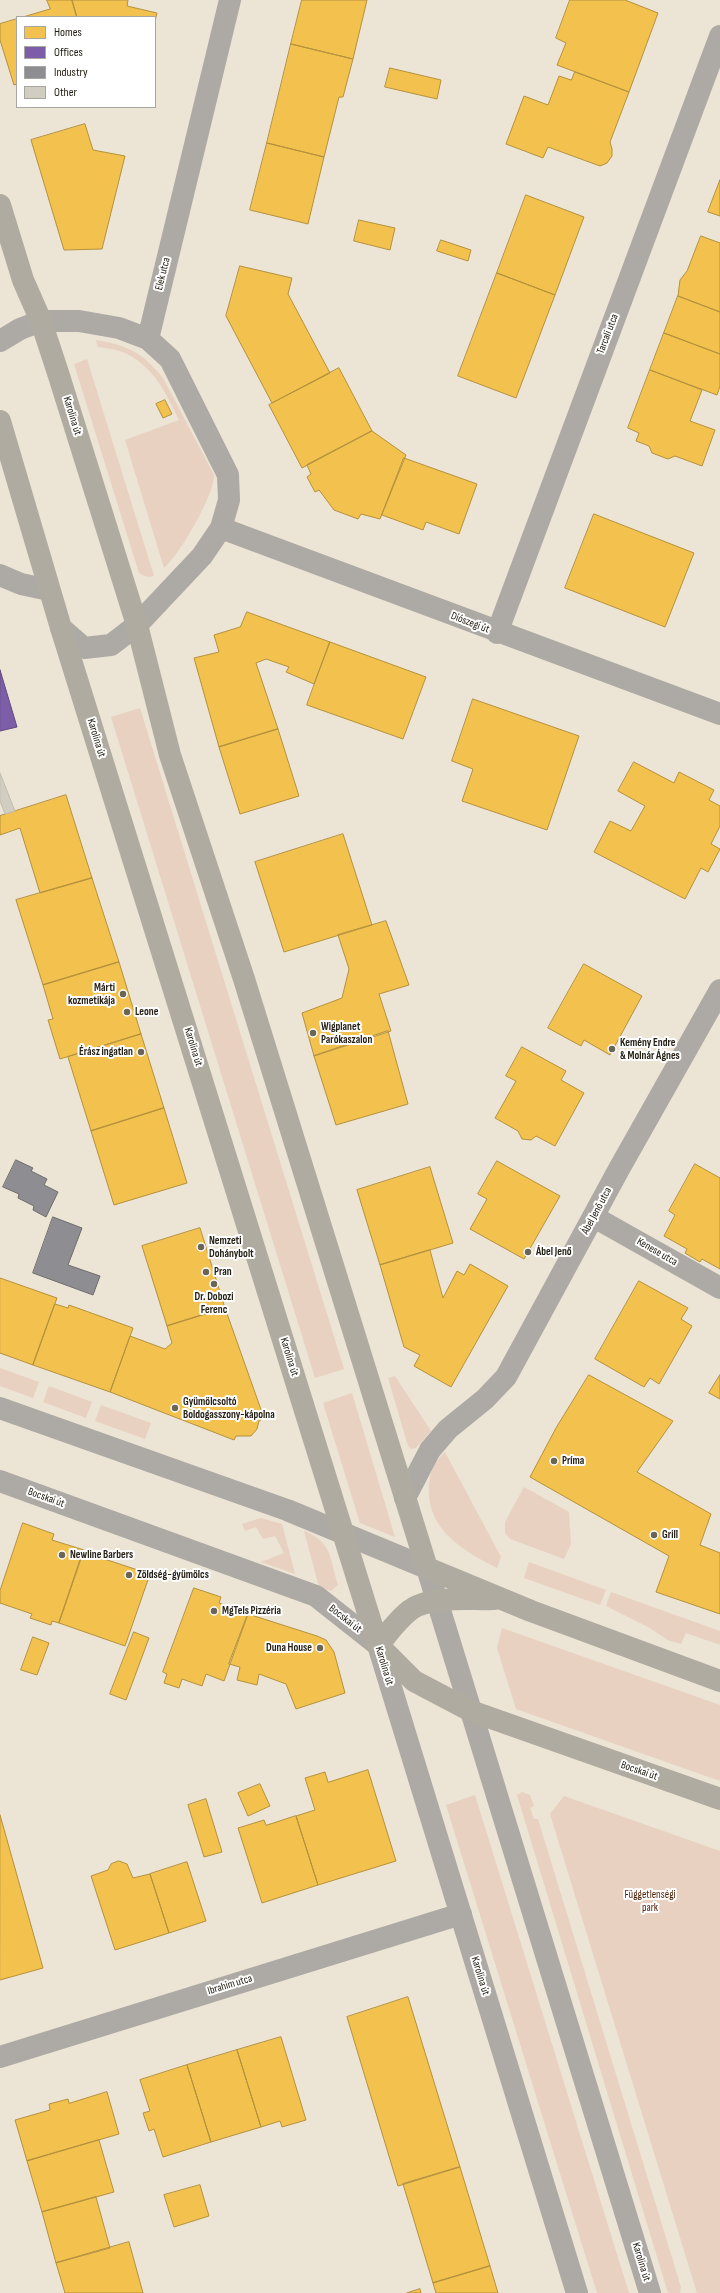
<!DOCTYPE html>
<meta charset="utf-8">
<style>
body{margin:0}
#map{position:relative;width:720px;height:2293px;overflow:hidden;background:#ece4d4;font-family:"Sofia Sans Condensed",sans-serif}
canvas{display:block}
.legend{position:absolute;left:16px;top:16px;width:140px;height:92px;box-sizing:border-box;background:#fff;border:1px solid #a8a6a1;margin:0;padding:5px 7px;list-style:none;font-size:12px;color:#252015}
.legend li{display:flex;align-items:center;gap:8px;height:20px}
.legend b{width:20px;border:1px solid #a8a6a1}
</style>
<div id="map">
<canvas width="720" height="2293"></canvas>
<ul class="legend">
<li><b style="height:11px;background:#f2c14e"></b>Homes</li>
<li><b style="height:11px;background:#7b5ea7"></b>Offices</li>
<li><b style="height:11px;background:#8d8d92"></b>Industry</li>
<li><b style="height:11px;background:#d1cdc0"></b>Other</li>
</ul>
</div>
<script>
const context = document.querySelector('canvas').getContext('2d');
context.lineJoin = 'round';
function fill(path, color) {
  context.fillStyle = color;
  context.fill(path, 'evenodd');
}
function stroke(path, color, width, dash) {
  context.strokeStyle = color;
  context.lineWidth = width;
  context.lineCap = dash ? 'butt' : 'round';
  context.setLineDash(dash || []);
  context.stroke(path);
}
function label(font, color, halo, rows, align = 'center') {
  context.font = font + ' "Sofia Sans Condensed",sans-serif';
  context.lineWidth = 4;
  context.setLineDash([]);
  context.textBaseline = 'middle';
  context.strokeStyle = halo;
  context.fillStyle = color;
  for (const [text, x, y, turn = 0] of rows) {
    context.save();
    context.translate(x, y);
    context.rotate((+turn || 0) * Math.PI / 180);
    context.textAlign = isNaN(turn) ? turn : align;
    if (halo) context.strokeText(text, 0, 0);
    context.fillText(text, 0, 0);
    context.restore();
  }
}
const green = new Path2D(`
 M96 340C127 345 143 353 163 378L214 475C215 494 179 556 164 568L125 440 179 420C161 382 144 350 98 347Z
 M87 359 154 576C148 578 144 576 139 573L74 364Z
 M140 708 344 1369 315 1378 111 717Z
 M0 1368 39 1382 33 1398 0 1386Z
 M395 1376 431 1431 416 1448 411 1449 408 1446 388 1378Z
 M49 1386 92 1402 86 1418 43 1402Z
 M352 1393 395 1537 360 1523 323 1403Z
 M101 1405 151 1423 145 1439 95 1421Z
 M445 1452 501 1557 497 1568C464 1551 426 1530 429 1486 430 1471 434 1462 445 1452Z
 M524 1487 569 1512 571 1544 564 1559 510 1539 505 1533V1522Z
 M261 1518 282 1524 295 1574 261 1562 284 1553 275 1536 263 1539 256 1527 245 1531 242 1524Z
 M304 1531C333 1543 329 1557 338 1585L331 1591 319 1587Z
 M529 1562 606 1590 600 1605 524 1578Z
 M611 1592 720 1631V1645L686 1633 681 1644 668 1640 648 1627 606 1606Z
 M502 1628 720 1705V1781L516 1709 497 1648Z
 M522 1792 530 1795 534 1806 530 1808 534 1819H538L681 2287 680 2293H668L517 1795Z
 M475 1795 629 2293H597L446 1805Z
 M564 1796 720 1851V2293H697L550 1814Z`);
const homes = new Path2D(`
 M47 0H72L77 17H23L50 9Z
 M72 0H128L127 6 157 13 155 21V17H77Z
 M302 0H367L353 59 291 44Z
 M570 0H625L658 13 629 92 557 65 566 43 556 38Z
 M17 19V84L14 85 0 40V24Z
 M291 44 353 59 343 97H339L324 157 267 143Z
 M390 68 441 80 437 99 385 87Z
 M575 72 629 92 610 142 612 149V156L607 163 600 166 548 147 543 158 506 144 524 96 548 105 559 76 571 80Z
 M85 124 93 150 125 156 102 249 64 250 31 140Z
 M267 143 324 157 308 224 250 210Z
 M720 180V216L708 212Z
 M526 195 584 217 555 295 497 273Z
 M359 220 395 228 390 250 354 241Z
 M701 236 720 243V312L678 296 680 280 687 271Z
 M441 240 471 250 468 261 437 251Z
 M240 266 292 278 288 294 330 373 272 403 226 316Z
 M497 273 555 295 516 398 458 376Z
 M678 296 720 312V354L664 333Z
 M664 333 720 354V386L717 395 650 370Z
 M339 368 372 431 302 468 269 405Z
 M650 370 702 390 690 421 715 430 702 466 675 456 668 459 652 453 649 446 636 441 639 433 628 428Z
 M165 400 172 414 163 418 156 404Z
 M372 431 406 455 380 519 361 514 358 519 334 510 319 490 315 492 307 477 311 474 307 465Z
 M404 458 477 484 459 534 426 522 423 530 382 515Z
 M594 514 694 553 665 627 565 588Z
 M247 612 330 642 314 684 286 672 289 667 266 659 256 663 278 729 219 747 194 658 219 652 214 635 240 627Z
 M330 642 426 677 403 739 307 705Z
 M473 699 579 736 547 830 462 801 473 769 452 761Z
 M278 729 299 796 240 814 219 747Z
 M634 762 674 783 679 772 714 790 709 800 720 806V826L711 844 720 849 708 872 701 868 685 899 594 852 610 821 631 831 645 806 618 791Z
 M66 795 92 878 40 893 20 828 0 835V816Z
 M343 834 372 925 284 952 255 862Z
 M92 878 119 962 43 985 16 900Z
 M386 921 409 985 379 994 391 1031 314 1056 302 1013 342 998 349 969 338 935Z
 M119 962 141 1034 60 1059 48 1020 53 1019 43 985Z
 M584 964 642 996 610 1055 584 1040 581 1046 548 1028Z
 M388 1031 408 1104 336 1125 314 1056Z
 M141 1034 164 1108 91 1131 68 1057Z
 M522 1047 566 1071 561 1080 584 1093 555 1146 536 1136 531 1140 522 1139 518 1131 495 1118 516 1081 506 1076Z
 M164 1108 187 1183 114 1205 91 1131Z
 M497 1161 560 1196 524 1259 470 1229 487 1199 478 1194Z
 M695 1164 720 1178V1269L702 1259 700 1262 685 1253 687 1249 664 1236 675 1215 669 1211Z
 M430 1167 453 1243 380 1265 357 1190Z
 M200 1228 225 1308 167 1326 142 1246Z
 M430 1250 443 1298 457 1271 464 1275 470 1264 508 1286 451 1387 414 1366 420 1355 404 1347 380 1265Z
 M0 1278 57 1298 33 1365 0 1353Z
 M639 1281 688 1308 681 1319 692 1326 659 1384 650 1378 644 1387 595 1359Z
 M55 1304 68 1308 69 1305 133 1328 110 1392 33 1365Z
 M225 1308 264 1418 259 1421 257 1429 251 1436H236L234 1440 110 1392 130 1336 165 1349 172 1343 167 1326Z
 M589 1375 673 1421 637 1472 711 1514 700 1545 720 1553V1614L656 1592 669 1556 530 1477 556 1428Z
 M720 1375V1399L709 1393Z
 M23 1523 54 1534 52 1540 84 1550 59 1623 52 1621 51 1625 30 1618 32 1614 0 1603V1591Z
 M83 1552 150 1574 125 1646 59 1623Z
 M194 1588 221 1597 219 1603 248 1614 224 1681 206 1674 202 1686 182 1679 179 1688 164 1683 167 1674 163 1672Z
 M248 1614 317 1636 326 1640 334 1652 345 1693 296 1709 286 1684 259 1674 257 1685 237 1680 240 1667 229 1664Z
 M134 1632 149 1638 126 1700 110 1694Z
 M33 1637 49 1643 37 1675 21 1670Z
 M368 1770 396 1861 318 1885 296 1816 315 1810 305 1778 325 1772 328 1782Z
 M260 1784 270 1806 248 1816 238 1793Z
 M206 1799 222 1852 204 1857 188 1805Z
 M0 1815 43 1968 0 1980Z
 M296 1816 318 1885 262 1903 238 1828 264 1820 266 1825Z
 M119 1861 127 1864 133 1878 150 1874 169 1933 115 1950 91 1876 108 1870 111 1864Z
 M187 1862 206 1921 169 1933 150 1874Z
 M408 1997 460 2167 398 2186 347 2017Z
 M281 2037 306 2120 282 2127 280 2121 261 2127 237 2050Z
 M237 2050 261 2127 211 2142 187 2065Z
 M187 2065 211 2142 163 2157 154 2129 149 2131 143 2113 150 2111 140 2080Z
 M107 2092 119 2134 27 2161 15 2120 50 2110 49 2104 68 2099 69 2103Z
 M99 2140 114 2192 42 2212 27 2161Z
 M460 2167 490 2266 433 2283 403 2184Z
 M200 2185 209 2216 174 2227 164 2195Z
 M96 2197 110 2248 56 2263 42 2212Z
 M129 2242 143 2293H65L56 2263Z
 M490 2266 498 2293H436L433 2283Z
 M420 2289 421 2293H407Z`);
const offices = new Path2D(`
 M0 670 17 727 0 731Z`);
const industry = new Path2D(`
 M16 1160 33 1168 31 1171 47 1179 44 1185 58 1192 46 1217 33 1210 34 1206 18 1198 19 1194 3 1187Z
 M53 1217 82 1228 68 1265 100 1276 93 1295 33 1273Z`);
const building = new Path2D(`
 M0 773 15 811 5 814 0 801Z`);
const minor = new Path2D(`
 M148 339 230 0
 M0 341 20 329 41 321H79L119 328 148 339 170 359 228 475 229 500 221 528 202 556 137 625 111 645 84 648 61 628
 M221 528 720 714
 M0 575 21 584 49 590
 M497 633 720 36
 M594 1217 720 1288
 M0 1408 287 1510 427 1568 650 2293
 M0 1481 316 1596 378 1645 577 2293
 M405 1498 430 1450 448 1429 485 1399 506 1377 619 1169 720 990
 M0 2057 461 1914`);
const major = new Path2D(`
 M0 205 23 280 41 321 59 376 137 625 170 755 244 979 427 1568 531 1611 720 1681
 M0 421 61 628 378 1645 414 1681 471 1711 720 1799
 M378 1645C388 1634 403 1612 417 1606 440 1596 469 1600 494 1599`);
const markers = [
 [123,994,4,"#6b6558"],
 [127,1012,4,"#6b6558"],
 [313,1033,4,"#6b6558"],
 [612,1049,4,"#6b6558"],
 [141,1052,4,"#6b6558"],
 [201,1247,4,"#6b6558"],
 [528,1252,4,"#6b6558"],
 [206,1272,4,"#6b6558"],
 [214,1284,4,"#6b6558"],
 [175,1408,4,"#6b6558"],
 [554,1461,4,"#6b6558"],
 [654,1535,4,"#6b6558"],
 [62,1555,4,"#6b6558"],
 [129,1575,4,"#6b6558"],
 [214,1611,4,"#6b6558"],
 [320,1648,4,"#6b6558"]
];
const streetNames = [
 ["Elek utca",163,274,-76],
 ["Tarcali utca",608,334,-69],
 ["Karolina út",72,416,73],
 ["Diószegi út",470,623,21],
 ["Karolina út",96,738,73],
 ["Karolina út",193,1047,73],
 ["Ábel Jenő utca",597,1211,-62],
 ["Kenese utca",657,1252,30],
 ["Karolina út",289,1357,73],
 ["Bocskai út",46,1498,20],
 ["Bocskai út",345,1619,38],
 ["Karolina út",384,1666,73],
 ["Bocskai út",639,1771,19],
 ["Karolina út",480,1976,73],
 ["Ibrahim utca",230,1985,-17],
 ["Karolina út",641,2262,73]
];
const poiNames = [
 ["Márti",115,988,"right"],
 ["kozmetikája",115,1001,"right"],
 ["Leone",135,1012],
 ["Wigplanet",321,1027],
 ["Parókaszalon",321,1040],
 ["Kemény Endre",620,1043],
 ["& Molnár Ágnes",620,1056],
 ["Érász ingatlan",133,1052,"right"],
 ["Nemzeti",209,1241],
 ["Dohánybolt",209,1254],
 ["Ábel Jenő",536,1252],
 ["Pran",214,1272],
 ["Dr. Dobozi",214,1297,"center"],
 ["Ferenc",214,1310,"center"],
 ["Gyümölcsoltó",183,1402],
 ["Boldogasszony-kápolna",183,1415],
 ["Príma",562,1461],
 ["Grill",662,1535],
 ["Newline Barbers",70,1555],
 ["Zöldség-gyümölcs",137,1575],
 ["MgTels Pizzéria",222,1611],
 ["Duna House",312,1648,"right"]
];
const parkNames = [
 ["Függetlenségi",650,1895],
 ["park",650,1908]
];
fill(green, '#e8d1c0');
fill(homes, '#f2c14e');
stroke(homes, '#b4913d', 1);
fill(offices, '#7b5ea7');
stroke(offices, '#614b7b', 1);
fill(industry, '#8d8d92');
stroke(industry, '#6e6c6c', 1);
fill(building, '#d1cdc0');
stroke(building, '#c2beb1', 1);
stroke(minor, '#ada9a4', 22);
stroke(major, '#b0aba1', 22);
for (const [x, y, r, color] of markers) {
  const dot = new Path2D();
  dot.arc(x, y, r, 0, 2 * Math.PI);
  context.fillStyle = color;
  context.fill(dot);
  stroke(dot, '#fff', 1.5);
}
label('11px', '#252015', '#fff', streetNames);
label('bold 11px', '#252015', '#fff', poiNames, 'left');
label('11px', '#4c1f04', '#fff', parkNames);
</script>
